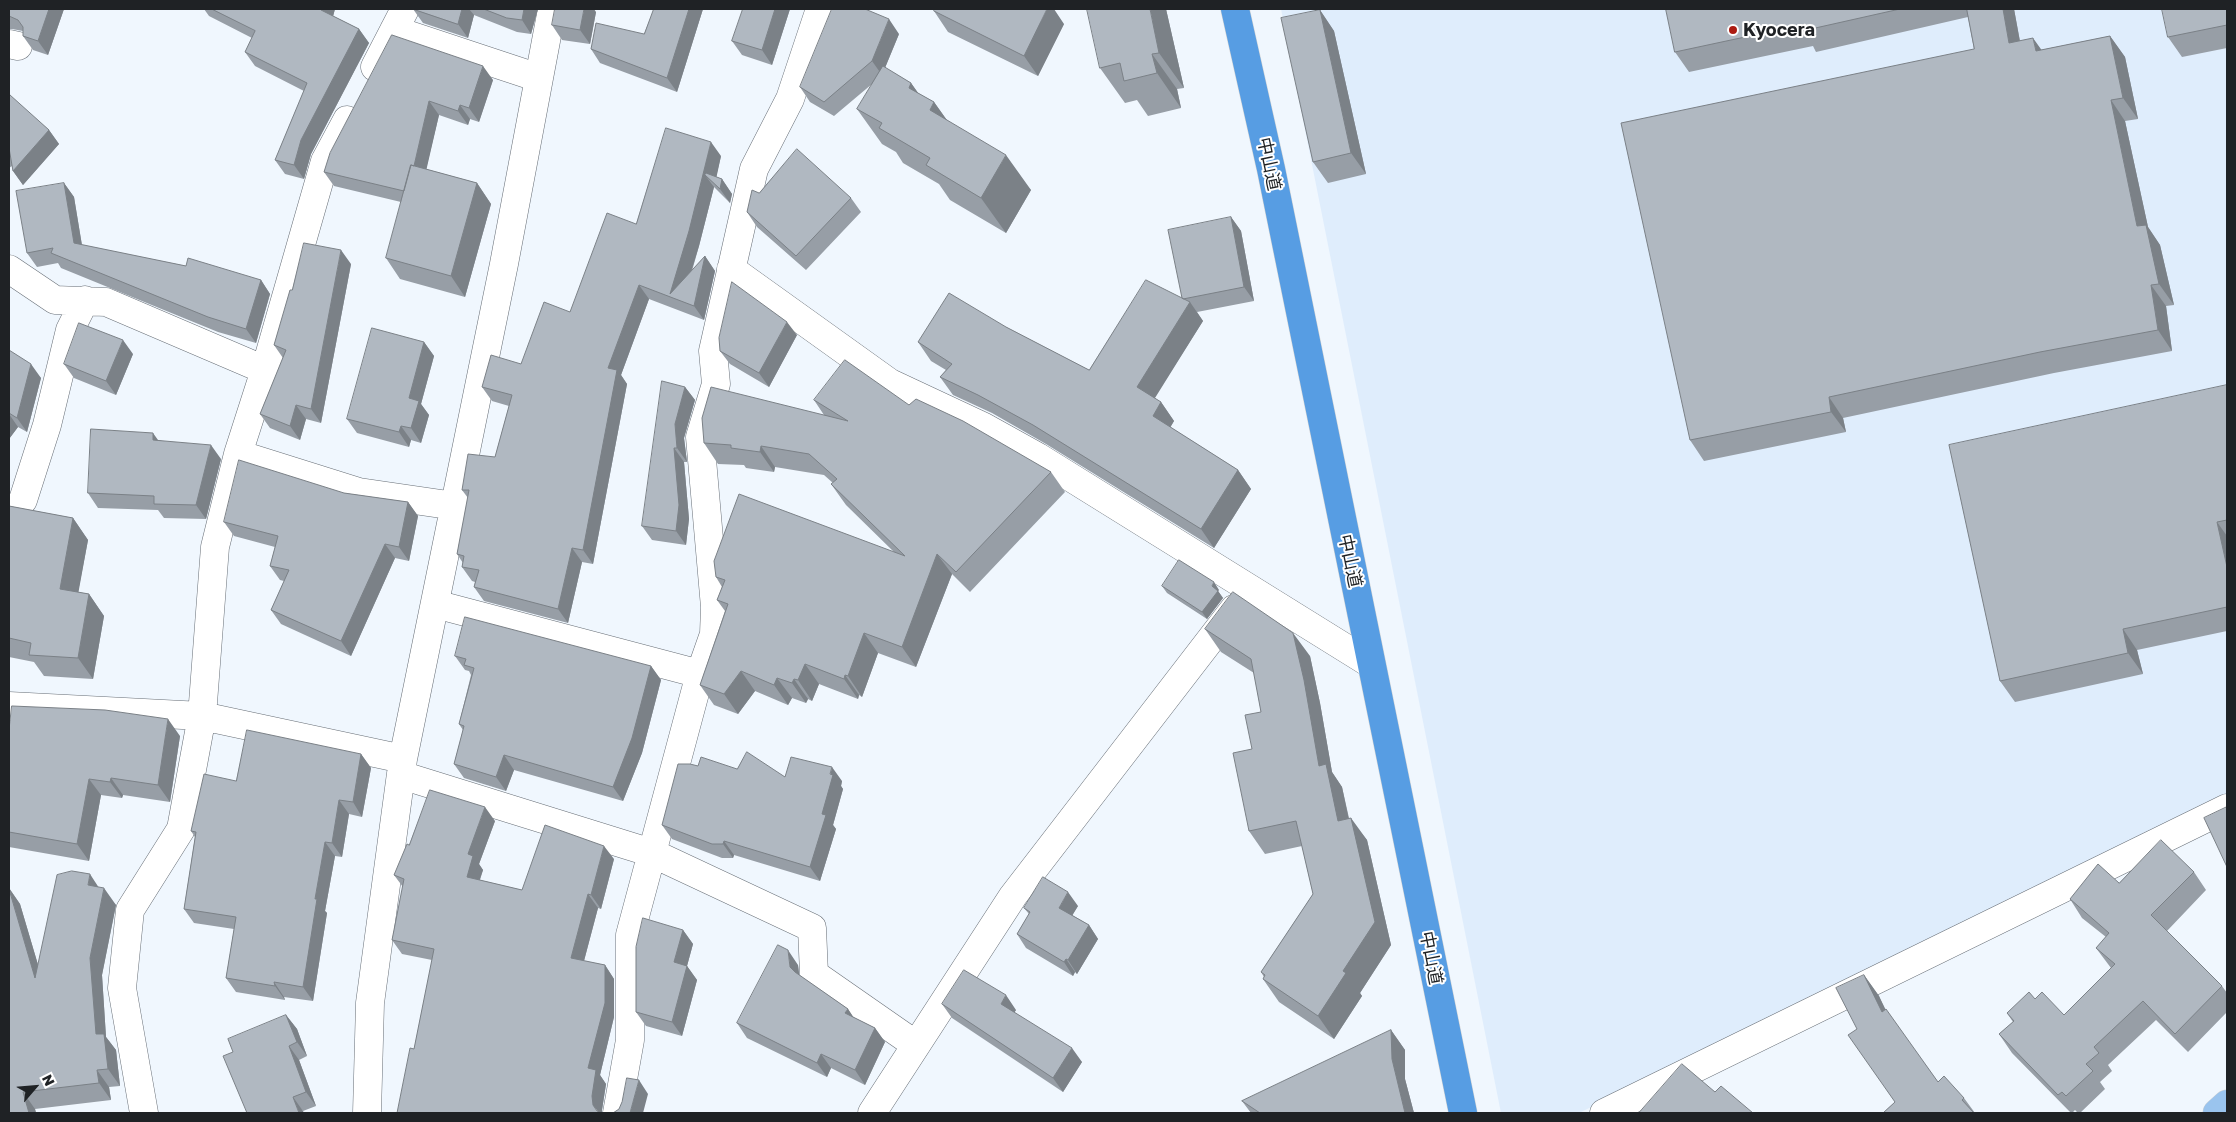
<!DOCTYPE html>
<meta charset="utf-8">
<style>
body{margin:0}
#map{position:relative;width:2236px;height:1122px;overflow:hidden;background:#f0f7fe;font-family:"Golos Text",sans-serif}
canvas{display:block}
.frame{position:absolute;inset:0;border:10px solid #1f2225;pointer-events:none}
.north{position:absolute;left:10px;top:1062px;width:50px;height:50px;-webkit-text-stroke:4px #fff;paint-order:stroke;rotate:63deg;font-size:14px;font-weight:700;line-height:20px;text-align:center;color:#1f2225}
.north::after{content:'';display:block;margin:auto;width:18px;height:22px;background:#1f2225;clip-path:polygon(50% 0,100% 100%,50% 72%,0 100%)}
</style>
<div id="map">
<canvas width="2236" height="1122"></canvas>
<div class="frame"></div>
<div class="north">N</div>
</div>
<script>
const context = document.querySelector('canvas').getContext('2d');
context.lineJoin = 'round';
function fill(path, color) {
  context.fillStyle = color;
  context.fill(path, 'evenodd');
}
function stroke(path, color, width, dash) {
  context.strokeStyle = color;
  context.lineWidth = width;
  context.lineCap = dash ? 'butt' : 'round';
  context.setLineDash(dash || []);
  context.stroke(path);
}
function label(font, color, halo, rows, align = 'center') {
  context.font = font + ' "Golos Text","Noto Sans JP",sans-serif';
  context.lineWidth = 4;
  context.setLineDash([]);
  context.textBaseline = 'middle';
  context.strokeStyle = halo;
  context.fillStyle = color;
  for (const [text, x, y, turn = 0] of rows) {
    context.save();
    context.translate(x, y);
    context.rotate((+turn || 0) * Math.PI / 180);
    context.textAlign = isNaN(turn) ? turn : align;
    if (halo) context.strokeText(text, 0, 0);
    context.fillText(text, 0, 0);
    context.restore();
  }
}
const built = new Path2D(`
 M1281 9H2227V795L1579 1113H1501Z`);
const minor = new Path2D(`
 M394 30 539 78
 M9 44 18 46
 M375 67 405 9
 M9 269 55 300 106 302 265 370
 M731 269 890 383 984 427 1038 457 1371 664
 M238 454 359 492 455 506
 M9 518 23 500 47 425 70 330 85 300
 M435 604 700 674
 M9 706 202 716 403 759
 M401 775 652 853 812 928 814 974 916 1045
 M144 1113 122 988 130 910 181 829 202 716 215 547 238 454 265 370 325 161 347 120
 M367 1113 370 1003 403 759 504 264 552 9
 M617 1113 630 1040V935L700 674 714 634 715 607 700 437 716 384 713 351 754 169 790 99 820 9
 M872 1113 1013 896 1234 609
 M1604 1113 2227 808`);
const major = new Path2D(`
 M2217 1113 2227 1104`);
const highway = new Path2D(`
 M1235 9 1271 169 1463 1113`);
const wall = new Path2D(`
 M9 9H64L48 55 33 50 23 36V31L12 29H9Z
 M204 9H335L333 16 359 29 369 43 311 154 304 179 285 174 275 160 304 91 255 66 245 52 252 38 209 16Z
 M413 9H538L531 34 517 32 474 15 468 38 423 23Z
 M654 9H703L677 92 600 63 591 49 644 34Z
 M743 9H790L772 65 742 55 732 41Z
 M1166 9 1184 88 1177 89 1181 108 1148 116 1137 100 1125 103 1100 68Z
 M1666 9H2014L2020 41 2041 50 2110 36 2125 57 2138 119 2125 121 2148 227 2160 245 2174 305 2166 306 2172 351 2054 373 1843 418 1846 432 1704 461 1690 440 1974 49 1968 17 1816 52 1813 46 1689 72 1675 52Z
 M2227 9V48L2182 57 2168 37Z
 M1320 10 1334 31 1366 174 1328 183 1313 162Z
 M934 11 1064 24 1038 76 948 32Z
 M596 12 590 44 562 40 552 25Z
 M899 34 885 68 911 83 918 93 934 102 946 119 1031 190 1006 233 950 200 939 184 903 163 896 152 882 144 857 109 872 84 834 116 810 102 800 87Z
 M392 35 493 80 479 122 470 119 468 125 439 115 426 169 477 183 491 204 465 297 400 279 386 258 401 202 334 186 324 172Z
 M9 97 49 130 59 144 23 185 13 171 12 166 9 168Z
 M721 156 716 177 722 179 732 194 730 203 714 187 699 246 692 271 705 256 715 271 704 320 649 299 621 375 627 384 593 564 582 562 568 623 484 601 474 587 475 582 472 581 462 567 463 563 457 554 468 498 462 490 495 457 509 406 492 401 482 387 521 364 570 312 636 224Z
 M64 183 74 197 82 245 186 266 261 280 270 294 256 343 218 332 61 268 58 263 37 267 27 253Z
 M759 193 851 198 861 212 806 270 757 227 747 212Z
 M1231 217 1241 231 1254 301 1197 312 1203 321 1154 398 1161 402 1174 421 1170 427 1238 470 1251 489 1214 548 1046 444 992 413 953 395 940 377 946 370 931 361 918 342 1006 327 1089 370 1182 298Z
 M351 264 321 423 306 419 300 440 270 428 260 414 283 358 274 345 292 290Z
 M797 335 769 387 730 364 720 351Z
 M424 342 434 356 421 404 429 415 421 443 411 440 409 447 357 433 347 419Z
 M9 350 41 378 27 432 18 427 9 439Z
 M133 354 116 395 74 378 64 364Z
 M2227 385V631L2137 650 2143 674 2015 702 2000 681Z
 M685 387 695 400 684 438 687 462H684L689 519 686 545 652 540 642 526Z
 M814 400 909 405 1051 472 1065 492 970 592 952 574 916 667 878 653 862 697 859 695 858 699 819 684 812 701 808 699 806 703 792 698 788 705 755 691 738 714 714 705 700 685 725 611 717 600 722 587 716 577 894 552 846 505 831 484 833 483 824 475 775 467 774 472 746 468 744 465 718 464 704 443 824 415Z
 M159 440 221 459 206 519 164 518 158 510 98 508 88 493Z
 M344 493 408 502 418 516 409 561 395 558 351 656 281 624 271 610 284 581 280 580 270 566 275 547 234 536 224 522Z
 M9 506 73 518 88 540 78 592 89 594 104 616 93 679 44 676 34 662 9 657Z
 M1162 586 1219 590 1218 591 1223 598 1207 619 1167 593Z
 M1205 629 1310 656 1320 703 1332 772 1342 787 1349 818 1367 840 1391 945 1360 993 1362 996 1334 1039 1279 1002 1263 979 1264 977 1261 972 1313 894 1302 846 1265 854 1249 831 1252 749 1261 712 1254 673 1221 652Z
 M455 656 651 666 661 680 642 753 623 801 514 770 506 791 464 778 454 764 463 730 459 724 471 675 469 671 465 670Z
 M9 730 180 736 170 802 123 795 122 798 101 795 89 861 9 847Z
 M361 754 371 768 362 817 349 814 342 857 335 856 325 911 327 913 313 1001 284 997 285 1000 236 992 226 978 234 929 194 923 184 909 195 837 191 831 236 781Z
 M698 766 737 769 785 777 842 781 841 786 843 789 833 825 836 829 820 881 734 855 733 858H722L672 839 662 825Z
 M495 821 479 864 483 870 480 880 522 890 614 859 601 909 598 908 584 961 605 965 614 979V1017L600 1075 606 1084 602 1110 414 1049 432 960 402 954 392 940 403 887 394 875 409 845Z
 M2194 872 2206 890 2167 931 2222 986 2227 993V1012L2188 1052 2156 1020 2108 1065 2112 1071 2100 1082 2105 1089 2080 1113H2078L2075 1110 2072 1113H2071L2012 1053 1999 1034 2013 1022 2007 1013 2035 999 2064 1015 2111 968 2096 948 2106 937 2082 918 2070 899 2119 883Z
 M98 887 116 905 102 975 106 1037 116 1050 120 1086 109 1087 111 1100 35 1109 36 1113H9V888L20 904 38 965Z
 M1078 906 1072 915 1089 925 1098 939 1077 974 1075 972 1073 976 1026 948 1017 934 1029 914 1024 908Z
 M683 930 693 944 687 966 697 980 682 1036 646 1026 636 1012Z
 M798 965 799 975 848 1009 853 1017 875 1028 885 1042 865 1085 831 1068 827 1077 747 1038 737 1023Z
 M1864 975 1879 996 1885 1010 1938 1082 1964 1098 1975 1113H1883L1895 1102 1857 1029Z
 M942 1004 1016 1010 1014 1012 1082 1062 1063 1092 952 1018Z
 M286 1015 297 1029 307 1056 299 1060 316 1106 303 1111 233 1052Z
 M1391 1030 1405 1050V1079L1414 1113H1251L1242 1101Z`);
const shadedWall = new Path2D(`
 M49 9H64L48 55 38 41Z
 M321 9H335L331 24 321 10Z
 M462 9H469L474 15 468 38 458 24Z
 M524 9H538L531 34 522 20Z
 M584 9H594L596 12 590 44 580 30Z
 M689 9H703L677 92 667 78Z
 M775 9H790L772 65 762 50Z
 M1047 9H1054L1064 24 1038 76 1024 56Z
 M1150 9H1166L1184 88 1159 53Z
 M2003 9H2014L2024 64 2009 43Z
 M1320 10 1334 31 1366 174 1351 153Z
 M889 19 899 34 882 75 872 61Z
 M359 29 369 43 311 154 304 179 294 165 301 140Z
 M2110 36 2125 57 2138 119 2123 98Z
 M2033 38 2048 59 2036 51Z
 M1152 54 1177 89 1181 108 1157 73Z
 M483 66 493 80 479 122 469 108Z
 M911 83 936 118 909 88Z
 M2111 100 2125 121 2148 227 2160 245 2174 305 2159 284 2137 226Z
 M429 101 439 115 418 206 408 192Z
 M934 102 959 137 930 110Z
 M460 105 470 119 468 125 458 111Z
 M49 130 59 144 23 185 13 171Z
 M711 142 721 156 715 184 705 175 714 187 699 246 682 301 670 294Z
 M1006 155 1031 190 1006 233 981 198Z
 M722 179 732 194 730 203 720 189Z
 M64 183 74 197 84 258 74 243Z
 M477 183 491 204 465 297 451 276Z
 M1231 217 1241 231 1254 301 1244 287Z
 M341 250 351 264 321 423 311 409Z
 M705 256 715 271 704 320 694 306Z
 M261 280 270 294 256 343 246 329Z
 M639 285 649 299 621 375 627 384 593 564 583 550 608 368Z
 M2151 285 2166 306 2172 351 2158 330Z
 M1190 302 1203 321 1150 406 1137 387Z
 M787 322 797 335 769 387 759 373Z
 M123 340 133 354 116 395 106 381Z
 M424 342 434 356 421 404 429 415 421 443 411 428 409 398Z
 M31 364 41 378 27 432 17 418Z
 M685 387 695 400 684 438 687 462 677 448 675 424Z
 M1829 397 1843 418 1846 432 1831 412Z
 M1161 402 1174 421 1166 435 1153 416Z
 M296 405 306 419 300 440 290 426Z
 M9 414 18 427 9 439Z
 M401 426 411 440 409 447 399 432Z
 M153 433 163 447 153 440Z
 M211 445 221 459 206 519 196 505Z
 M761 446 775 467 774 472 760 452Z
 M674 448 684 462 689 519 686 545 676 531Z
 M1238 470 1251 489 1214 548 1201 529Z
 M408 502 418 516 409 561 399 547Z
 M73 518 88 540 75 611 60 589Z
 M2217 522 2227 536V567Z
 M385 544 395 558 351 656 341 641Z
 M572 548 582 562 568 623 558 609Z
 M937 554 952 574 916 667 902 647Z
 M1214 582 1219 590 1218 591 1223 598 1207 619 1202 612 1212 586Z
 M89 594 104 616 93 679 78 658Z
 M2123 629 2137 650 2143 674 2128 653Z
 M864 633 878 653 862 697 848 676Z
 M1293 633 1310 656 1320 703 1332 772 1342 787 1354 844 1338 821 1319 766Z
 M805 664 819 684 812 701 798 680Z
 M651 666 661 680 642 753 623 801 613 787Z
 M741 671 755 691 738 714 724 694Z
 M845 675 859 695 858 699 844 679Z
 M777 678 792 698 788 705 774 685Z
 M794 679 808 699 806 703 792 683Z
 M168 719 180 736 170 802 158 785Z
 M361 754 371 768 362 817 353 802Z
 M504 755 514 770 506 791 496 777Z
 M832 767 842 781 841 786 843 789 833 825 836 829 820 881 810 867Z
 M111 778 123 795 122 798 110 782Z
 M89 779 101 795 89 861 77 844Z
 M339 800 349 814 342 857 332 843Z
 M485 807 495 821 479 864 483 870 476 890 467 877 468 854Z
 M1351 818 1367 840 1391 945 1360 993 1362 996 1334 1039 1318 1016 1343 971Z
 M724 841 734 855 733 858 723 844Z
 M325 842 335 856 325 911 327 913 313 1001 303 987 315 899Z
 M604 846 614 859 601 909 591 895Z
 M90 874 101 891 88 885Z
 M9 888 20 904 47 995 35 978Z
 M104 888 116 905 102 975 106 1037 116 1050 120 1086 108 1069 96 1034 90 958Z
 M1068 892 1078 906 1069 921 1059 908Z
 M588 894 598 908 581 972 571 958Z
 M1089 925 1098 939 1077 974 1068 960Z
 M683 930 693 944 684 977 674 962Z
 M788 950 798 965 800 981 790 967Z
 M1066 959 1075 972 1073 976 1064 962Z
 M605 965 614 979V1017L600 1075 606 1084 602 1110V1113H599L593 1105 588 1068Z
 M687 966 697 980 682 1036 672 1022Z
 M1864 975 1879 996 1897 1033 1882 1012Z
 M274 982 284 997 285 1000 275 986Z
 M1006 995 1016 1010 1011 1018 1001 1004Z
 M848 1009 858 1024 845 1013Z
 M286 1015 297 1029 307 1056 297 1042Z
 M875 1028 885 1042 865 1085 855 1070Z
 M1391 1030 1405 1050V1079L1414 1113H1405L1392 1059Z
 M289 1046 299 1060 316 1106 306 1092Z
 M1072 1048 1082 1062 1063 1092 1053 1078Z
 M821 1054 831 1068 827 1077 817 1063Z
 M97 1070 109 1087 111 1100 99 1083Z
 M639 1080 648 1094 643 1113H630Z
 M23 1092 35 1109 36 1113H29Z
 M293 1097 303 1111 304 1113H299Z`);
const building = new Path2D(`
 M9 9H49L38 41 23 36V27L18 20 9 16Z
 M212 9H321V10L359 29 301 140 294 165 275 160 307 83 245 52 255 31Z
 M413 9H462L458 24Z
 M484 9H524L522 20 507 18Z
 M555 9H584L580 30 552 25Z
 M654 9H689L667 78 591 49 596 23 644 34Z
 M743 9H775L762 50 732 41Z
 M832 9H865L889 19 872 61 824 102 800 87Z
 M935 9H1047L1024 56 934 11Z
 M1087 9H1150L1159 53 1152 54 1157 73 1124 81 1120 63 1100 68Z
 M1666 9H1900L1802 31 1801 25 1675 52Z
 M1967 9H2003L2009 43 2033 38 2036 51 2110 36 2123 98 2111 100 2137 226 2146 225 2159 284 2151 285 2158 330 2040 352 1829 397 1831 412 1690 440 1621 123 1974 49Z
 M2162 9H2227V25L2168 37Z
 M1320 10 1351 153 1313 162 1281 18Z
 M392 35 483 66 469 108 460 105 458 111 429 101 414 166 411 165 404 191 324 172 330 153Z
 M883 66 911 83 909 88 934 102 930 110 1006 155 981 198 926 165 930 158 879 128 882 123 857 109Z
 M10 95 49 130 13 171 9 148V97Z
 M666 128 711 142 689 231 670 294 705 256 694 306 639 285 608 368 617 370 583 550 572 548 558 609 474 587 479 570 462 567 464 556 457 554 469 490H462L468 454 495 457 512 395 482 387 491 355 521 364 544 302 570 312 607 213 636 224Z
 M797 149 851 198 796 256 747 212 752 190 759 193Z
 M411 165 477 183 451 276 386 258Z
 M706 173 722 179 720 189 705 175Z
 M64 183 74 243 186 266 188 258 261 280 246 329 208 317 51 253 53 248 27 253 16 191Z
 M1231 217 1244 287 1183 299 1182 298 1168 230Z
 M304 243 341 250 311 409 296 405 290 426 260 414 286 350 274 345 290 290H292Z
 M1146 280 1190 302 1137 387 1161 402 1153 416 1238 470 1201 529 1033 425 978 395 940 377 952 364 918 342 949 293 1006 327 1089 370Z
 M732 282 787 322 759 373 720 351 719 338Z
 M79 323 123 340 106 381 64 364Z
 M372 328 424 342 409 398 419 401 411 428 401 426 399 432 347 419Z
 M9 350 31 364 17 418 9 413Z
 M845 360 909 405 916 399 963 421 1051 472 956 572 937 554 902 647 864 633 848 676 845 675 844 679 805 664 798 680 794 679 792 683 777 678 774 685 741 671 724 694 700 685 728 604 717 600 725 580 716 577 714 561 739 494 905 556 831 484 837 479 809 454 761 446 760 452 731 448V445L704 443 702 418 711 387 848 421 814 400Z
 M662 381 685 387 675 424 677 448H674L679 505 676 531 642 526Z
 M2227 385V520L2217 522 2227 567V607L2123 629 2128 653 2000 681 1949 445Z
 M91 429 153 433V440L211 445 196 505 154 504V496L88 493Z
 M239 460 344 493 408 502 399 547 385 544 341 641 271 610 289 570 270 566 278 536 224 522Z
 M9 506 73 518 60 589 89 594 78 658 29 655 31 643 9 638Z
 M1179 560 1214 582 1212 586 1218 591 1202 612 1162 586Z
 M1233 592 1293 633 1304 680 1319 766 1326 764 1338 821 1351 818 1375 922 1343 971 1346 973 1318 1016 1263 979 1265 975 1261 972 1313 894 1296 821 1249 831 1233 753 1252 749 1245 715 1261 712 1251 659 1205 629Z
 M465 617 651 666 632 738 613 787 504 755 496 777 454 764 464 726 459 724 474 668 464 665 466 659 455 656Z
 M12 706 105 710 168 719 158 785 111 778 110 782 89 779 77 844 9 832V730Z
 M247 730 361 754 353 802 339 800 332 843 325 842 315 899H317L303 987 274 982 275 986 226 978 236 917 184 909 196 832 191 831 204 774 236 781Z
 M747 752 785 777 791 757 832 767 830 774 833 775 822 814 826 815 810 867 724 841 723 844H712L662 825 678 764H690L698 766 701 757 737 769Z
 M430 790 485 807 468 854 473 856 467 877 522 890 545 825 604 846 591 895 588 894 571 958 605 965V1003L588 1068 596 1070 592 1096 593 1105 597 1111 602 1113H397L410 1048 414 1049 434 949 392 940 404 879 394 875 407 844 409 845Z
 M2227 807V867L2204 818Z
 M2161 840 2194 872 2151 915 2222 986 2175 1034 2143 1001 2094 1047 2099 1053 2086 1064 2093 1071 2066 1096 2062 1092 2058 1095 1999 1034 2014 1021 2007 1013 2029 992 2035 999 2042 992 2064 1015 2115 964 2096 948 2109 933 2070 899 2098 864 2119 883Z
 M72 871 90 874 88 885 104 888 90 958 96 1034H104L108 1069 97 1070 99 1083 23 1092 29 1113H9V889L35 978 57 875Z
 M1043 877 1068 892 1059 908 1089 925 1068 960 1066 959 1064 962 1017 934 1030 912 1024 908Z
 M643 918 683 930 674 962 687 966 672 1022 636 1012V947Z
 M778 945 788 950 790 967 795 972 848 1009 845 1013 875 1028 855 1070 821 1054 817 1063 737 1023Z
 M964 970 1006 995 1001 1004 1072 1048 1053 1078 942 1004Z
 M1864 975 1882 1012 1886 1009 1938 1082 1944 1076 1964 1098 1962 1100 1974 1113H1883L1895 1102 1848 1035 1857 1029 1836 988Z
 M286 1015 297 1042 289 1046 306 1092 293 1097 299 1113H247L223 1056 233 1052 228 1039Z
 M1391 1030 1392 1059 1405 1113H1260L1242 1101Z
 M1682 1064 1715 1092 1721 1086 1753 1113H1639Z
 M627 1078 639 1080 630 1113H613L619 1109 622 1102Z`);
const markers = [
 [1733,30,5,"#ac1b11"]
];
const poiNames = [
 ["Kyocera",1743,30]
];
const streetNames = [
 ["中山道",1269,164,78],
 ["中山道",1350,561,78],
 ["中山道",1431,958,79]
];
fill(built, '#dfedfc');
stroke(minor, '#686f77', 29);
stroke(major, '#d2d3d3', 29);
stroke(highway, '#d2d3d3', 29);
stroke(minor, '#fff', 28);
stroke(major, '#9ac4ee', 28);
stroke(highway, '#579de3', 28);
fill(wall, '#979ea6');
fill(shadedWall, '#7b8187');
fill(building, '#b0b8c1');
stroke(building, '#7b8187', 1);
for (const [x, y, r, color] of markers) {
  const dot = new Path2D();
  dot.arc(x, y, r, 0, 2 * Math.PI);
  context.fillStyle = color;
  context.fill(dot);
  stroke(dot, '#fff', 2);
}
label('bold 18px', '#1f2225', '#fff', poiNames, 'left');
label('18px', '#1f2225', '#fff', streetNames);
</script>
